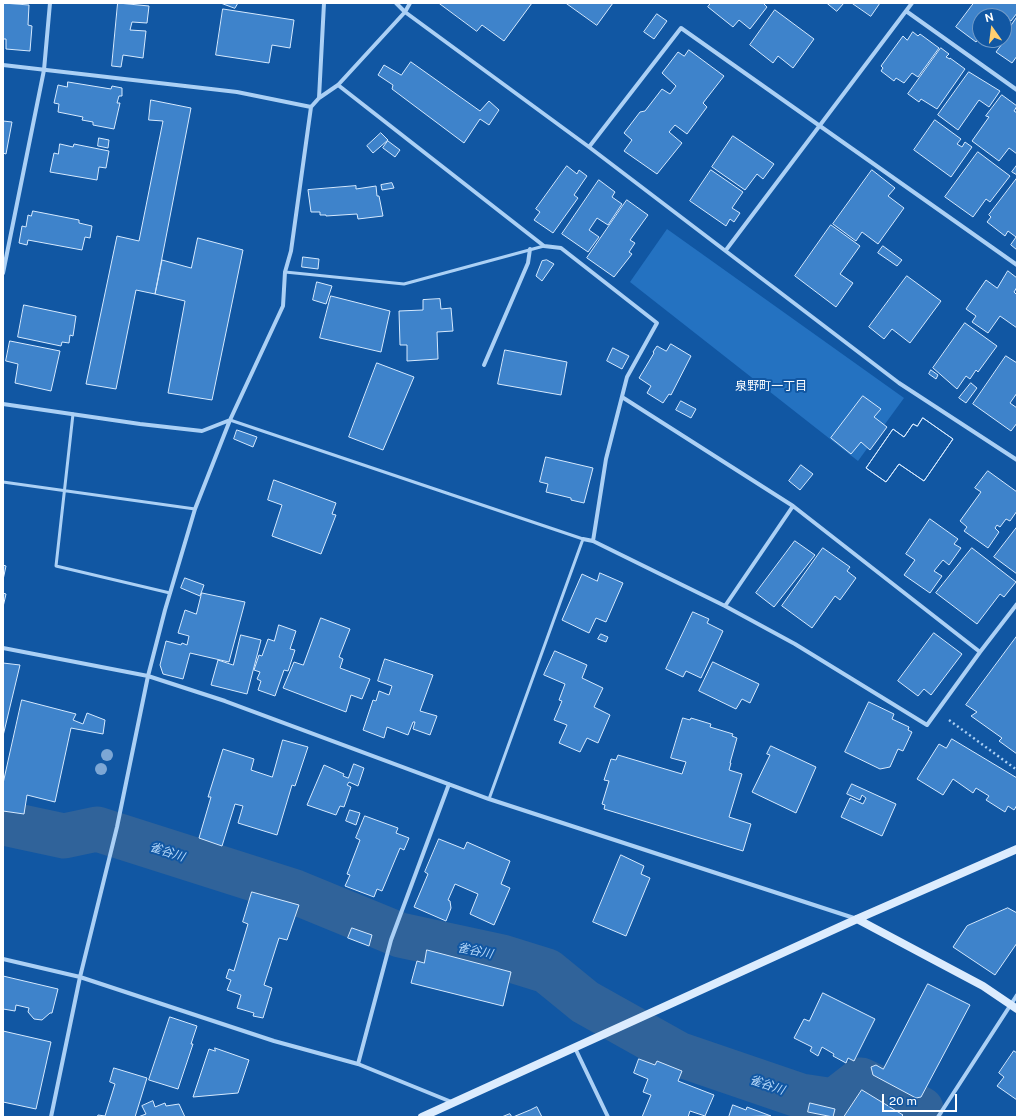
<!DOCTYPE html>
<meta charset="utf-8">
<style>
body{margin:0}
#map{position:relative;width:1020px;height:1120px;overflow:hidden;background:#1157a3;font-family:"Public Sans",sans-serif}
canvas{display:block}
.frame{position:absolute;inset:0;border:4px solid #fff;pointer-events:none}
.north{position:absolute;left:972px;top:8px;width:40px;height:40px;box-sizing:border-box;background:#1157a3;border:1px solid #709ac8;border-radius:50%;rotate:346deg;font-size:11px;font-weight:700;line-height:16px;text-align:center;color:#fff}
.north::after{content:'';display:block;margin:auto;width:14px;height:18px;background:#ffcf70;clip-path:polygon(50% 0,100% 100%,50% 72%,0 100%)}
.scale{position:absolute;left:882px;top:1094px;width:75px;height:18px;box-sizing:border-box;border:2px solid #fff;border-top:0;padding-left:5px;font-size:12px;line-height:14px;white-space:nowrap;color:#fff;-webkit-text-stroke:3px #1157a3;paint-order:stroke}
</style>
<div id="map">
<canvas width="1020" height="1120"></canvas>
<div class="frame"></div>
<div class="north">N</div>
<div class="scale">20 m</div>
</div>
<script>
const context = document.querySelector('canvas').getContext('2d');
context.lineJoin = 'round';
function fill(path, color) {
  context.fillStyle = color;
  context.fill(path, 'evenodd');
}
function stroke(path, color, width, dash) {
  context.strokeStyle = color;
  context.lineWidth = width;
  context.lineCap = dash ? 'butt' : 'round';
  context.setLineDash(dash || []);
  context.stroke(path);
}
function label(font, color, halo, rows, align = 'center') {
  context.font = font + ' "Public Sans","Noto Sans JP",sans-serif';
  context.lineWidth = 4;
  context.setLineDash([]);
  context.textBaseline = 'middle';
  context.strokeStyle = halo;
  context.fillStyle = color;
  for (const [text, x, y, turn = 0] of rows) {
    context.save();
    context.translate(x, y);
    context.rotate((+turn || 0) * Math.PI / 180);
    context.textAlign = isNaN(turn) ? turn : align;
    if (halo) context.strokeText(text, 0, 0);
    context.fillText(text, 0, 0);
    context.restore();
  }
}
const green = new Path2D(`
 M667 229 904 398 858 461 630 282Z`);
const river = new Path2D(`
 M3 823 64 836 97 829 295 892 400 935 502 957 547 971 585 1002 678 1054 801 1096 834 1101 861 1080 921 1109`);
const building = new Path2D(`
 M3 3 29 5 28 25 32 26 30 51 6 49V39H3Z
 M118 3 149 6 147 23 132 22 130 30 146 31 143 58 123 55 121 67 112 66Z
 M221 3H238L235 8Z
 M439 3H532L504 41 482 25 477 31Z
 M566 3H613L597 25Z
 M711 3H763L767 7 750 29 739 20 733 27 708 7Z
 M827 3H844L837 11Z
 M852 3H880L871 16Z
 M974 3H1017V13L1011 21 999 12 996 16H980V37L976 42 956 27Z
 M223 9 294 20 290 48 272 45 269 63 216 55Z
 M775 10 814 39 793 68 778 56 773 63 750 45Z
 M657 14 667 21 654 39 644 32Z
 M1017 17V56L1012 63 996 52 1002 44 999 42 1004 40V36Z
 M913 32 918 36 920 34 939 48 918 77 912 73 904 83 896 78 894 81 881 71 883 68 881 66 903 36 907 40Z
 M941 48 949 54 946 57 950 59V58L965 69 937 109 921 99 919 102 908 94Z
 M689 50 724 76 703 103 707 107 687 134 675 125 669 132 682 143 657 174 624 151 632 140 624 133 640 112 645 111 662 89 670 94 676 86 662 73 678 52 684 56Z
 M411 62 480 111 489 101 499 110 489 125 480 119 464 143 392 89 393 85 378 75 384 65 401 75Z
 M969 72 1000 91 989 107 979 100 958 130 938 115Z
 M68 82 111 89 112 86 122 88V96H119L117 103H120L114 129 93 125V122L82 120 83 117 58 112 59 104 54 103 58 85 67 87Z
 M1002 95 1017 106 1014 111 1017 113V154L1009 148 999 161 972 141 989 117 986 116Z
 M151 100 191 108 155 294 136 290 116 389 86 384 117 236 139 241 163 121 149 120Z
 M935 120 961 139 957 144 962 147 965 142 972 147 951 177 914 150Z
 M3 121 12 122 6 154 3 153Z
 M381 133 388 140 373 153 367 146Z
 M733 136 774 164 763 179 757 174 745 190 712 167Z
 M99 138 109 140 108 148 98 146Z
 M388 141 400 150 395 157 383 148Z
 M60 144 73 147 74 144 109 151 106 168 99 167 97 180 50 172 54 153 58 154Z
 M978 152 1010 176 990 202 986 199 973 217 945 197Z
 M1017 165V175L1012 172Z
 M567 166 577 174 579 170 587 176 574 195 578 198 553 233 534 220 540 212 536 209Z
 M711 170 743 192 732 208 740 213 734 222 730 219 726 226 690 201Z
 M872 170 895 188 888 196 904 208 878 244 862 232 856 241 833 224Z
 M1017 178V236L1016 237 1008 231 1005 236 987 222 991 217 989 215Z
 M599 180 615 192 612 197 622 204 608 225 597 218 589 230 599 237 588 252 562 234Z
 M392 183 394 188 382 190 381 185Z
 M356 186V189L376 186 377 196H379L383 216 358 219 357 214 326 216V215H320V212H311L308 190Z
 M627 200 648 215 630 240 635 243 629 252 632 254 614 277 587 258Z
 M33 211 79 220V223L92 226 90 238 85 237 82 250 28 240 27 245 19 243 22 226 26 227 28 215 31 216Z
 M831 225 860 246 840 274 853 283 836 307 795 276Z
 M1017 236V250L1011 245Z
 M198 238 243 250 212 400 168 393 185 301 155 294 162 260 191 268Z
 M883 246 902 260 897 266 878 253Z
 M303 257 319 259 318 269 302 267Z
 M547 260 554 264 542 281 536 276 542 261Z
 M1008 271 1017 278V287L1014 292 1017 295V328L1000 316 988 333 972 322 976 316 966 309 986 280 997 288Z
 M907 276 941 301 910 343 892 329 884 339 869 327Z
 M317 282 332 286 326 304 313 300Z
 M331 296 390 311 381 352 320 338Z
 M440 299 441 309 451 308 453 331 437 332 438 359 407 361V345H400L399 311 423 310V300Z
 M24 305 76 316 73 336 70 335 69 343 62 342 61 346 18 337Z
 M965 323 997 346 978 372 976 370 970 379 966 376 957 389 933 368Z
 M10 341 60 351 51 391 15 383 18 364 6 361Z
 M671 344 691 356 671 395 669 394 663 403 647 393 651 386 639 378 654 353 653 352 657 346 666 351Z
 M613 348 629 356 622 369 607 361Z
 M505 350 567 362 561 395 498 384Z
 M1006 356 1017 363V393L1010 403 1017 408V423L1011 431 973 404Z
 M377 363 414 377 383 450 349 437Z
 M931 370 938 375 936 379 929 374Z
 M971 383 977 388 966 403 959 398Z
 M863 396 881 409 874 417 887 427 870 450 861 442 851 454 831 438Z
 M681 401 696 409 691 418 676 410Z
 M923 418 953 439 924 481 899 464 886 482 866 468 893 429 904 437 913 424 917 426Z
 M923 418 953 439 924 481 899 464 886 482 866 468 893 429 904 437 913 424 917 426Z
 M237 430 257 437 253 447 234 439Z
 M546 457 593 468 584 503 571 500V498L546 492 548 484 540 482Z
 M801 465 813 474 800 490 789 481Z
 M988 471 1017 492V511L1010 521 1006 519 1000 527 997 525 995 528 999 532 988 548 964 531 967 527 960 521 981 492 975 488Z
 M274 480 336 503 332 514 336 515 321 554 272 536 282 505 268 500Z
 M930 519 958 539 954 544 961 548 949 565 943 560 934 571 942 576 930 593 904 575 915 560 906 554Z
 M1017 527V574L994 557Z
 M795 541 815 555 774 607 756 593Z
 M823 548 850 567 847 571 856 578 840 600 835 596 812 628 782 606Z
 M972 548 1016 582 1004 597 1000 594 977 624 936 593Z
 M3 565 6 566 3 580Z
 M600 573 623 583 606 622 596 618 589 633 562 620 582 574 597 581Z
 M185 578 204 585 200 596 181 588Z
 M3 593 6 594 3 607Z
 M202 593 245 602 229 662 190 653 183 679 163 674 160 665 166 641 181 645 182 643 187 645 189 636 178 633 185 610 196 614Z
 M693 612 709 619 707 623 723 631 701 678 686 671 683 677 666 669Z
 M321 618 350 629 339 657 343 659 340 668 370 679 362 699 351 695 346 712 283 688 294 662 303 665Z
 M279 625 296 631 290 649 295 650 288 671 284 670 275 696 258 690 261 681 257 679 260 672 254 670 259 655 262 656 268 639 274 641Z
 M934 633 962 654 931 695 924 689 918 696 898 681Z
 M601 634 608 637 606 642 598 639Z
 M241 635 261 640 247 694 211 685 218 660 233 665Z
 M1017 636V754L999 741 1002 738 971 716 977 712 966 705Z
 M555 651 587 665 582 678 603 688 594 707 610 715 598 743 587 738 580 752 559 743 567 725 554 720 562 701 559 700 565 684 544 675Z
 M385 659 433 675 420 711 437 716 430 735 413 729 415 722H413L408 735 387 727 384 738 363 730 373 700 376 701 379 691 389 695 392 686 378 681Z
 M713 662 759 684 750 703 742 699 736 709 699 691Z
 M3 663 20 665 3 736Z
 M22 700 76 714 73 720 83 724 87 713 105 720 103 734 71 728 55 802 27 795 24 814 3 811V784Z
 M869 702 894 714 892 719 909 727 908 730 912 732 903 751 898 749 890 767 880 769 845 752Z
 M683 718 690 720 691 718 711 724 710 727 733 734 732 736 737 738 730 763H731L729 770 742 774 729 817 751 824 743 851 604 809 605 805 602 804 609 781 604 780 611 759 616 760 618 755 682 774 686 762 671 758Z
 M952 739 1017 778V805L1014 810 1008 806 1005 812 986 800 989 796 976 788 973 793 953 779 943 795 917 779 939 744 946 748Z
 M283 740 308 747 295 786 292 785 277 835 238 823 243 806 235 804 222 846 199 838 211 797H208L223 749 254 759 251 770 272 777Z
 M771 746 816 767 796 813 752 792 770 755 767 754Z
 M354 764 364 768 358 786 349 782 347 785 351 787 344 807 340 806 336 815 307 805 324 765 344 774 343 776 348 778Z
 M852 784 896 804 882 836 841 817 850 798 863 804 866 798 862 795 860 800 847 794Z
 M350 810 360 813 356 825 346 821Z
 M365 816 398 828 396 833 409 838 404 850 400 848 382 891 377 889 374 897 345 886 350 875 347 874 360 840 356 838Z
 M439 839 464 849 467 842 510 861 501 884 510 888 494 925 470 914 478 894 455 884 448 900 450 901 451 908 446 921 414 907 428 874 425 872Z
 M621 855 644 866 641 874 650 878 626 936 593 922Z
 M252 892 299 905 287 940 279 938 264 985 272 988 263 1018 253 1016 254 1013 237 1008 241 995 227 990 231 980 226 978 229 969 234 971 248 924 243 922Z
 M1008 908 1017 913V943L995 975 953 947 967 926Z
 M352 928 372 935 369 946 348 938Z
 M427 950 511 972 503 1006 411 983 417 961 424 963Z
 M3 976 58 989 52 1013H50L42 1020 34 1019 28 1012 29 1008 16 1005 15 1011 3 1009Z
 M928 984 970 1005 921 1097 916 1098 873 1075 871 1067 876 1065 883 1069Z
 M823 993 875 1019 854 1061 848 1058 846 1063 833 1056 834 1054 822 1047 818 1056 810 1051 812 1047 794 1038 804 1019 809 1021Z
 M170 1017 197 1026 191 1044H193L178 1089 149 1080Z
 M3 1031 51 1042 36 1109 3 1102Z
 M215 1048 249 1060 238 1093 193 1097 209 1049 215 1051Z
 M1014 1051 1017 1053V1100L997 1086 1004 1077 999 1073Z
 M639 1059 655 1065 657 1061 682 1071 678 1081 714 1095 705 1116 690 1111 688 1117H642L651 1095 643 1092 648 1079 634 1073Z
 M114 1068 147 1078 135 1117H97L98 1115 105 1116 115 1084 110 1082Z
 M862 1090 903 1115 901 1117H844Z
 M153 1101 155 1107 165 1103 166 1106 179 1104 185 1117H138L146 1114 142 1106Z
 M810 1103 835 1109 833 1117 808 1112Z
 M733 1105 746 1110 747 1107 771 1116 729 1117Z
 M537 1107 542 1117H513L530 1110Z
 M510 1114 512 1117H502Z`);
const path = new Path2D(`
 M949 720 1017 770`);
const lane = new Path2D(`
 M285 272 404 284 544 246
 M73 414 56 566 170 593
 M230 420 583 539 489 799
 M3 482 195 509`);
const street = new Path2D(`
 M396 3 405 12 410 3
 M906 11 1017 90
 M3 65 237 92 311 107
 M338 85 544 246 561 248 657 323 627 377 606 459 593 541 583 539
 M319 98 324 3
 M589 147 681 28 1017 265
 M726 250 912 3
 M3 273 44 70 50 3
 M484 365 528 263 530 249
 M622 397 793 506 980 652 1017 604
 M3 404 140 424 202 431 230 420
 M593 541 725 606 795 644 927 725 980 652
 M725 606 793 506
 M3 648 148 676 225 701 489 799 857 919
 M3 959 80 977 274 1041 358 1064 454 1103
 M575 1048 608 1117
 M358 1064 391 940 449 784
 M51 1117 80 977 117 827 148 676 165 610 195 509 230 420 283 306 285 272 291 251 311 107 319 98 338 85 405 12 589 147 899 383 1017 460
 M938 1117 1017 995`);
const secondary = new Path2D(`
 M857 919 983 986 1017 1009
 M422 1117 857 919 1017 849`);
const trees = [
 [107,755],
 [101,769]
];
const neighbourhoodNames = [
 ["泉野町一丁目",771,386]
];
const waterNames = [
 ["雀谷川",167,852,18],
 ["雀谷川",475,951,12],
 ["雀谷川",767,1085,19]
];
fill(green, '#2472c1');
stroke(river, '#30639a', 45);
fill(building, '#3e83cb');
stroke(building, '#d5e9fe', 1);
stroke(path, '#abd0f5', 2.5, [2, 3]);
stroke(lane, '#abd0f5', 3);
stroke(street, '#abd0f5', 4);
stroke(secondary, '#dcecfe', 8);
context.fillStyle = '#7da7d5';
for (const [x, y] of trees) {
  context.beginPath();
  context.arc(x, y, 6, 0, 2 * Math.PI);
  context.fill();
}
label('12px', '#fff', '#1157a3', neighbourhoodNames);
label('italic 12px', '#b8dafb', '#1157a3', waterNames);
</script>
